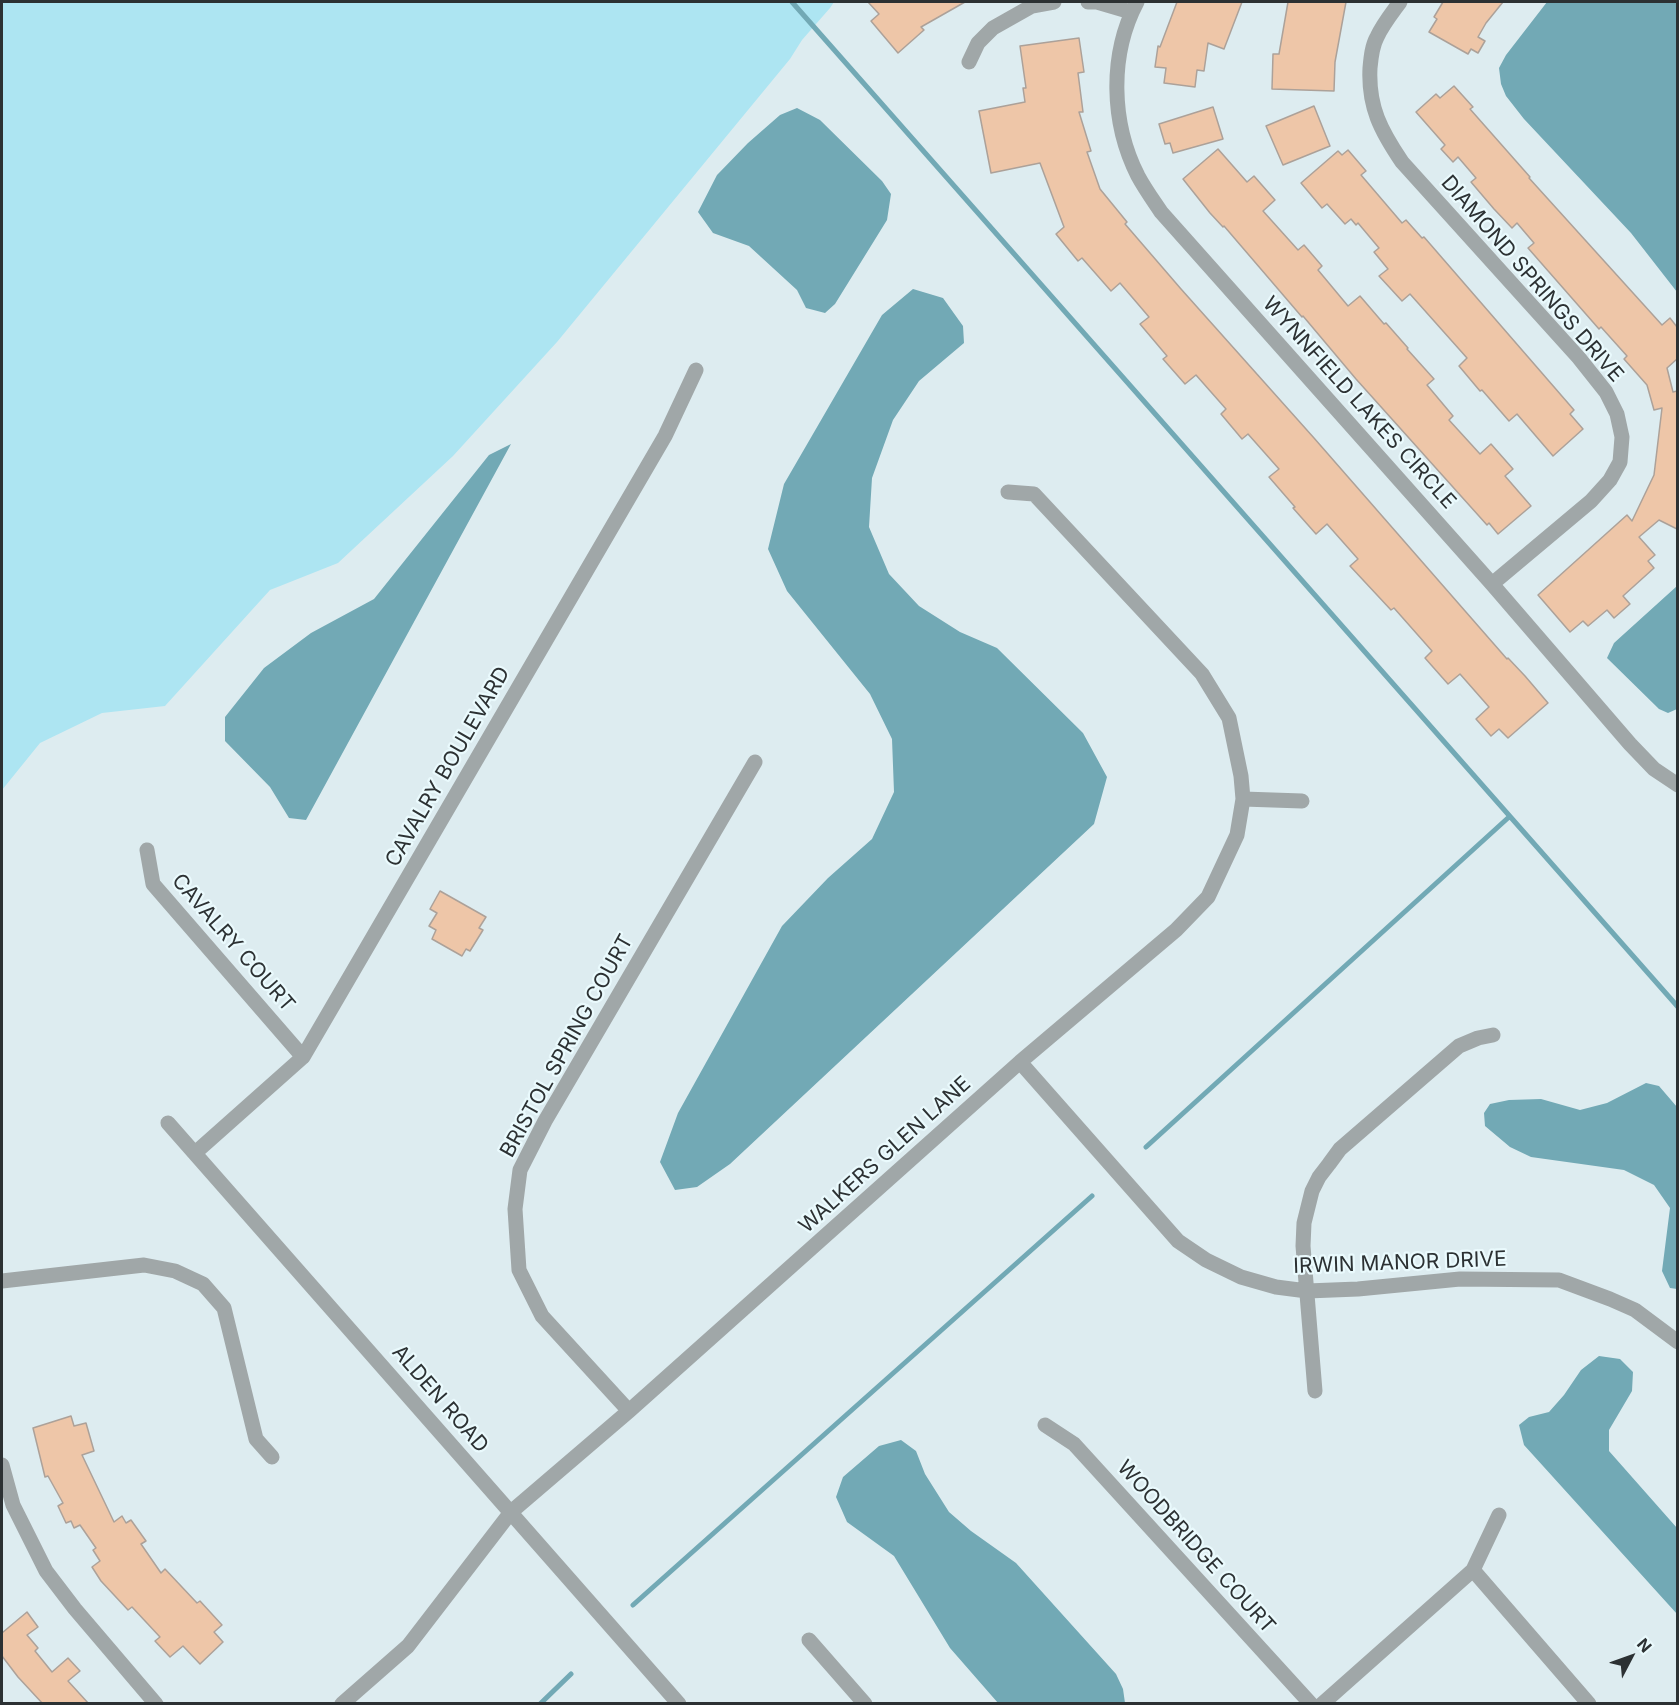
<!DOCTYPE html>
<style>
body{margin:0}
#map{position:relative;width:1679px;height:1705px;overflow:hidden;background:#ddecf0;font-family:Inter,sans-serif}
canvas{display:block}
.frame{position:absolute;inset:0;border:3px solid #2c3133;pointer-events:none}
.north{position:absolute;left:1601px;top:1627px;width:60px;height:60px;-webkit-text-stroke:4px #eafafd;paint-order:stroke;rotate:49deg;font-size:16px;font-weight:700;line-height:24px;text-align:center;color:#2c3133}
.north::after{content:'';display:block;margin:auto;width:21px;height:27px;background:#2c3133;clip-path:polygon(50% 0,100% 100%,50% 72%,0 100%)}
</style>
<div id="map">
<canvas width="1679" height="1705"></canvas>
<div class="frame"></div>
<div class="north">N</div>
</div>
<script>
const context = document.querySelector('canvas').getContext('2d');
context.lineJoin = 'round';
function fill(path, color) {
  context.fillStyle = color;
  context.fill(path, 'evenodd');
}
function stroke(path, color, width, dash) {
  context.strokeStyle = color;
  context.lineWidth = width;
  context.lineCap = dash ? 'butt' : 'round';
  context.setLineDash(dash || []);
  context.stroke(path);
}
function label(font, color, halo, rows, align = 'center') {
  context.font = font + ' Inter,sans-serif';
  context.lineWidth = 4.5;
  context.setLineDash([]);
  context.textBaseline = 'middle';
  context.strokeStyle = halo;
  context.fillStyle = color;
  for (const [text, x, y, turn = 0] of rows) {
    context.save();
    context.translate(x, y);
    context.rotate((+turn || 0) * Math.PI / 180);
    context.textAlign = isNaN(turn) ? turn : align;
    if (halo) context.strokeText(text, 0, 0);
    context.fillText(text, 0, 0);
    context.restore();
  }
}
const green = new Path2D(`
 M2 2H834L830 8 802 40 790 59 557 342 453 456 338 563 270 590 165 706 102 713 40 743 2 790Z`);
const water = new Path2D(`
 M1547 2H1677V292L1631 233 1524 119 1506 96 1501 84 1499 68 1506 55Z
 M797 108 820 120 882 181 891 194 887 220 835 304 825 313 806 308 797 290 749 246 713 233 698 212 717 175 748 143 780 115Z
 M913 289 943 298 963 326 964 343 919 381 893 420 872 478 869 527 889 574 919 606 960 632 997 648 1083 733 1107 777 1094 824 730 1164 697 1187 675 1190 660 1162 678 1113 782 926 828 878 872 839 894 792 892 739 870 694 787 591 768 549 784 484 882 315Z
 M511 444 306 820 289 818 270 787 225 741V717L264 668 311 633 374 599 489 455Z
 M1677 586V709L1668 713 1659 709 1607 658 1614 643Z
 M1646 1083 1659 1086 1677 1107V1289L1670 1288 1662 1271 1670 1208 1654 1185 1624 1170 1531 1157 1510 1147 1485 1126 1484 1113 1490 1104 1509 1100 1541 1099 1580 1110 1607 1103Z
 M1599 1356 1620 1359 1633 1372 1632 1391 1609 1430V1451L1677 1528V1614L1524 1445 1519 1425 1529 1417 1549 1412 1564 1395 1581 1370Z
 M901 1440 916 1451 925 1474 949 1512 971 1531 1016 1563 1116 1674 1123 1689 1125 1703H998L950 1648 894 1556 847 1522 836 1497 843 1477 879 1446Z`);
const stream = new Path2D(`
 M792 2 1678 1007
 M1146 1147 1509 817
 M633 1605 1092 1196
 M540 1704 571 1674`);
const building = new Path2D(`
 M868 2H965L921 27 924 30 898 53 871 21 879 14Z
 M1177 2H1242L1224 49 1208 43 1204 71 1197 70 1195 87 1164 83 1166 68 1155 67 1158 46 1160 47Z
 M1288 2H1346L1335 62 1334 91 1272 89 1273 54H1279Z
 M1443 2H1503L1486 23 1478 37 1485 41 1478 53 1471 49 1468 54 1429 32 1437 19 1434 17Z
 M1079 38 1084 72 1078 73 1083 112H1079L1091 151 1087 152 1100 189 1127 222 1125 224 1181 289 1314 438 1507 659 1508 658 1525 676 1548 703 1508 738 1499 729 1491 736 1476 719 1489 707 1460 674 1448 684 1425 658 1432 651 1394 608 1391 610 1350 566 1358 559 1327 524 1316 534 1293 508 1295 507 1269 477 1279 469 1248 434 1242 439 1221 414 1226 409 1196 375 1185 384 1163 359 1167 356 1140 324 1149 317 1120 283 1111 291 1082 258 1078 261 1056 234 1064 227 1040 163 991 173 979 111 1025 102 1023 88H1026L1020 46Z
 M1454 86 1473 107 1470 109 1530 177 1529 178 1662 325 1670 318 1677 327V359L1667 368 1673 392 1677 391V529L1659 520 1639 537 1655 555 1648 561 1654 568 1623 596 1630 604 1614 618 1607 610 1588 626 1583 621 1570 632 1538 595 1627 515 1632 521 1654 475 1662 408 1654 410 1647 385 1624 359 1627 356 1601 327 1599 329 1528 248 1534 243 1517 223 1512 228 1494 209 1471 182 1476 178 1458 157 1453 162 1441 149 1445 145 1416 112 1436 94 1440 98Z
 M1314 106 1330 146 1283 165 1266 126Z
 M1213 107 1223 139 1173 153 1170 143 1165 144 1159 124Z
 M1218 149 1247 182 1254 176 1275 200 1263 211 1298 250 1304 245 1322 266 1318 270 1348 306 1360 296 1384 324 1386 323 1408 348 1407 349 1434 379 1427 385 1453 416 1449 420 1480 454 1491 444 1513 469 1505 476 1531 506 1498 534 1489 523 1487 525 1356 379 1303 316 1302 317 1224 226 1223 227 1210 213 1183 179Z
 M1348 150 1366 171 1361 175 1402 223 1406 220 1422 238 1424 237 1574 410 1570 414 1583 429 1553 456 1517 414 1509 421 1482 390 1480 391 1459 366 1467 358 1410 294 1402 301 1379 276 1388 269 1374 252 1379 248 1358 223 1356 225 1351 219 1345 224 1327 204 1322 208 1301 183 1338 151 1342 155Z
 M440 891 486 917 479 928 483 930 470 951 466 949 462 956 432 939 436 930 429 926 437 913 430 909Z
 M71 1416 74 1426 86 1423 94 1451 82 1455 114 1522 122 1516 126 1523 131 1520 146 1541 141 1544 161 1573 165 1569 197 1603 200 1601 222 1625 214 1632 223 1642 200 1664 183 1646 170 1657 155 1641 160 1637 132 1607 128 1610 101 1581 92 1567 100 1561 93 1550 96 1548 80 1525 74 1528 71 1521 66 1523 58 1506 63 1503 48 1476 45 1477 33 1428Z
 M27 1612 38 1627 27 1635 38 1648 35 1651 52 1672 68 1658 80 1671 68 1681 89 1704H43L18 1677 2 1656V1633Z`);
const street = new Path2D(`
 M1088 2H1097L1131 12
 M1137 2C1109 55 1111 123 1138 176 1145 189 1153 200 1161 212L1492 584 1630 744 1654 769 1678 785
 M1400 2C1392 13 1383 24 1377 37 1372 46 1371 57 1370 68 1368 107 1381 131 1402 162L1579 358 1606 392 1617 414 1622 437 1620 462 1610 480 1591 501 1492 584
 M969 62 978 43 993 28 1032 6 1054 2
 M1243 799 1302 801
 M147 850 153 884 303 1057
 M1020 1062 1178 1241 1206 1260 1241 1277 1276 1287 1307 1291 1358 1289 1460 1279 1559 1280 1610 1299 1635 1310 1678 1342
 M168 1123 679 1704
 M195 1153 303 1057 665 436 696 370
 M2 1281 144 1265 175 1271 203 1284 224 1308 256 1439 272 1457
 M1315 1391 1303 1246 1304 1223 1312 1191 1319 1177 1329 1164 1340 1149 1459 1046 1478 1038 1493 1035
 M629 1411 542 1316 519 1270 515 1209 520 1170 545 1121 755 762
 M1045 1425 1074 1444 1311 1704
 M2 1465 13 1505 46 1571 75 1609 156 1704
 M1473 1570 1589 1704
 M809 1640 865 1704
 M342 1704 408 1646 511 1512 629 1411 1020 1062 1176 930 1208 897 1237 835 1243 799 1241 776 1229 718 1202 674 1034 494 1008 492
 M1322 1704 1473 1570 1499 1515`);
const streetNames = [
 ["DIAMOND SPRINGS DRIVE",1532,279,49],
 ["WYNNFIELD LAKES CIRCLE",1359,403,48],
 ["CAVALRY BOULEVARD",448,767,-60],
 ["CAVALRY COURT",233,943,49],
 ["BRISTOL SPRING COURT",567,1046,-61],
 ["WALKERS GLEN LANE",885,1155,-42],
 ["IRWIN MANOR DRIVE",1400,1263,-2],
 ["ALDEN ROAD",440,1399,49],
 ["WOODBRIDGE COURT",1196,1547,48]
];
fill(green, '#ade5f2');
fill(water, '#72a9b5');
stroke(stream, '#72a9b5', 5);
fill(building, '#eec6a8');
stroke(building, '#aca199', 1.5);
stroke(street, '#a0a7a8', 15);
label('21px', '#2c3133', '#eafafd', streetNames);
</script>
